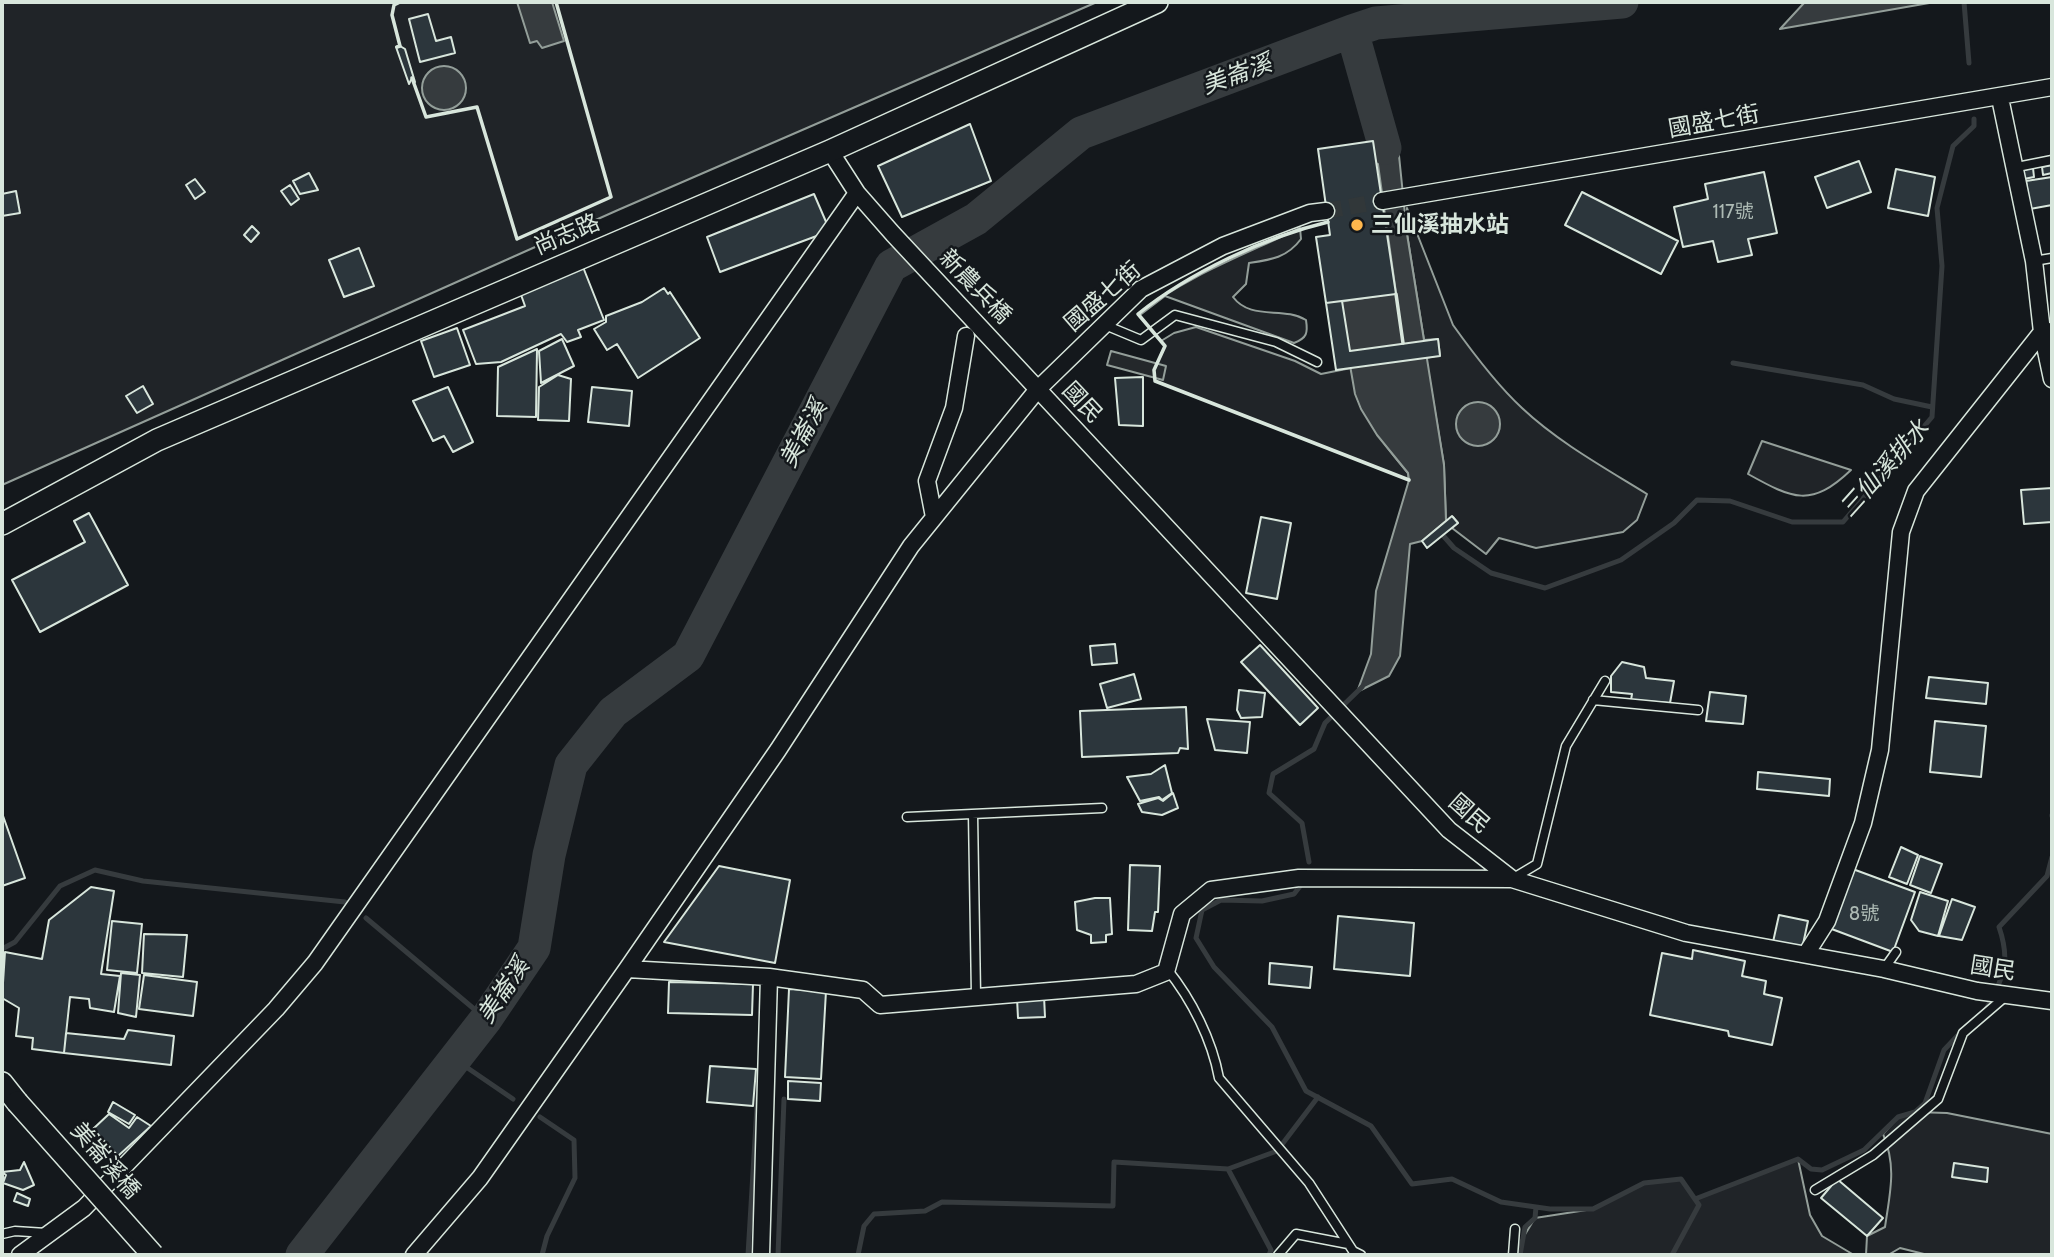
<!DOCTYPE html>
<meta charset="utf-8">
<style>
body{margin:0}
#map{position:relative;width:2054px;height:1257px;overflow:hidden;background:#14181c;font-family:Cabin,sans-serif}
canvas{display:block}
.frame{position:absolute;inset:0;border:4px solid #d8e6dc;pointer-events:none}
</style>
<div id="map">
<canvas width="2054" height="1257"></canvas>
<div class="frame"></div>
</div>
<script>
const context = document.querySelector('canvas').getContext('2d');
context.lineJoin = 'round';
function fill(path, color) {
  context.fillStyle = color;
  context.fill(path, 'evenodd');
}
function stroke(path, color, width, dash) {
  context.strokeStyle = color;
  context.lineWidth = width;
  context.lineCap = dash ? 'butt' : 'round';
  context.setLineDash(dash || []);
  context.stroke(path);
}
function label(font, color, halo, rows, align = 'center') {
  context.font = font + ' Cabin,"Noto Sans TC",sans-serif';
  context.lineWidth = 5;
  context.setLineDash([]);
  context.textBaseline = 'middle';
  context.strokeStyle = halo;
  context.fillStyle = color;
  for (const [text, x, y, turn = 0] of rows) {
    context.save();
    context.translate(x, y);
    context.rotate((+turn || 0) * Math.PI / 180);
    context.textAlign = isNaN(turn) ? turn : align;
    if (halo) context.strokeText(text, 0, 0);
    context.fillText(text, 0, 0);
    context.restore();
  }
}
const green = new Path2D(`
 M2 2H1097L618 210 2 485Z
 M1407 208 1453 325C1473 353 1497 385 1522 408 1558 442 1605 468 1647 494L1637 520 1623 532 1536 548 1499 538 1486 554 1452 528 1458 523 1453 517 1446 521 1444 465 1426 358 1440 355 1438 339 1424 340 1407 234Z
 M1300 228 1301 239C1287 258 1270 260 1249 263L1246 284 1233 297C1251 321 1283 306 1306 320 1308 333 1307 338 1294 343L1165 296 1140 315 1138 314C1188 275 1244 255 1300 228Z
 M1196 327 1295 361 1321 374 1351 368C1357 411 1381 441 1408 473L1409 480 1155 381 1154 370 1165 346 1161 341 1174 333Z
 M1762 441 1851 470C1811 508 1793 499 1748 474Z
 M1915 1112 1947 1113 2052 1134V1255H1928L1900 1248 1888 1255H1866L1867 1236 1885 1227C1890 1192 1897 1167 1883 1134L1898 1117Z
 M1798 1159 1810 1215 1822 1236 1854 1255H1520L1521 1241 1535 1218 1593 1209 1644 1183 1681 1179 1695 1199Z`);
const parking = new Path2D(`
 M1111 351 1166 366 1163 380 1107 365Z`);
const water = new Path2D(`
 M517 2H552L564 41 542 48 537 41 530 43Z
 M1809 2H1935L1780 29 1804 3Z
 M422 88a22 22 0 1 1 44 0a22 22 0 1 1-44 0Z
 M1374 136H1397L1407 234 1444 465 1446 521 1422 541 1410 544 1400 656 1389 676 1357 692 1371 654 1376 591 1409 480 1408 473 1377 435 1361 409 1355 394 1339 302 1396 293Z
 M1456 424a22 22 0 1 1 44 0a22 22 0 1 1-44 0Z`);
const stream = new Path2D(`
 M1964 2 1969 63
 M1733 363 1863 385 1894 399 1932 407
 M1440 532 1454 548 1491 573 1545 588 1621 560 1674 523 1697 500 1730 501 1792 522H1843L1932 417 1942 266 1937 208 1953 146 1974 126V119
 M2052 815V816
 M1309 862 1302 823 1269 793 1273 774 1314 749 1325 723 1362 687
 M1301 885 1294 894 1262 901 1221 900 1202 910 1196 938 1214 967 1272 1027 1306 1091 1371 1126 1412 1184 1452 1179 1501 1202 1550 1209H1593L1644 1183 1681 1179 1699 1205 1672 1255
 M366 918 486 1019
 M2 949 15 942 60 886 95 870 143 881 345 902
 M1984 1013C2002 979 2012 965 1999 927L2047 876 2052 857
 M453 1058 513 1099
 M540 1117 574 1140 575 1178 547 1236 542 1255
 M1228 1169 1271 1250 1269 1255
 M1695 1199 1798 1159 1811 1169 1822 1170 1864 1150 1898 1117 1915 1112 1925 1103 1944 1050 1961 1032
 M748 1255 759 1073
 M778 1255 784 1099
 M858 1255 864 1226 874 1214 925 1211 942 1202 1113 1206 1114 1162 1228 1169 1277 1151 1318 1097
 M1520 1255 1525 1227 1535 1218 1536 1207`);
const river = new Path2D(`
 M1352 31 1385 148
 M302 1255 486 1019 534 948 549 855 571 765 613 712 688 656 891 266 976 219 1081 133 1352 31 1376 23 1622 2`);
const building = new Path2D(`
 M428 14 436 41 451 37 455 53 420 62 409 19Z
 M400 46 405 49 415 82 412 78 409 84 396 47Z
 M970 124 991 181 902 217 878 166Z
 M1373 141 1396 294 1326 303 1316 237 1330 235 1318 149Z
 M1859 161 1871 192 1827 208 1815 177Z
 M2052 165V173L2043 175 2042 167Z
 M2033 168 2034 177 2024 179 2023 170Z
 M1896 169 1935 177 1928 216 1888 208Z
 M1764 172 1777 233 1748 239 1752 255 1718 262 1713 241 1683 247 1674 207 1708 199 1705 184Z
 M309 173 318 190 300 194 293 181Z
 M2052 177V205L2030 209 2026 181Z
 M195 179 205 192 195 199 186 185Z
 M290 185 299 199 291 205 281 191Z
 M16 191 20 213 2 216V194Z
 M1582 192 1678 241 1661 274 1565 225Z
 M814 194 830 231 720 272 707 237Z
 M252 226 259 233 251 242 244 235Z
 M359 248 374 286 344 297 329 260Z
 M583 267 604 320 578 330 581 337 567 342 561 334 501 362 476 364 463 330 525 306 520 292Z
 M664 288 668 294 670 292 700 338 638 378 617 344 607 350 594 329 606 322V316L642 302Z
 M1342 301 1350 351 1438 339 1440 356 1336 370 1326 303Z
 M457 328 470 365 434 377 421 341Z
 M562 339 574 366 541 383 539 351Z
 M537 349 536 417 497 416 498 367Z
 M558 375 571 379 569 421 538 420 539 387Z
 M1143 377V426L1119 425 1115 378Z
 M143 386 153 404 137 413 126 396Z
 M448 387 473 442 453 452 444 436 433 441 413 401Z
 M592 387 632 391 629 426 588 422Z
 M2052 488V522L2024 524 2021 490Z
 M89 513 128 585 40 632 12 580 85 542 74 521Z
 M1452 516 1458 523 1427 548 1422 541Z
 M1261 517 1291 523 1277 599 1246 593Z
 M1115 644 1117 663 1092 665 1090 646Z
 M1260 645 1318 708 1300 725 1241 662Z
 M1622 662 1644 667 1646 678 1674 681 1670 703 1631 700 1632 694 1611 692V676Z
 M1134 674 1141 699 1107 708 1100 684Z
 M1929 677 1988 683 1986 704 1926 698Z
 M1239 690 1265 693 1262 717 1241 718 1237 710Z
 M1710 692 1746 696 1743 724 1706 721Z
 M1186 707 1188 749 1180 748 1178 753 1082 757 1080 711Z
 M1207 719 1250 722 1247 753 1215 750Z
 M1935 721 1986 726 1981 777 1930 772Z
 M1165 765 1172 793 1162 800 1159 797 1140 801 1127 777 1151 774Z
 M1758 772 1830 779 1829 796 1757 789Z
 M1173 793 1178 808 1162 815 1142 812 1138 804 1158 798 1163 801Z
 M2 813 25 878 2 886Z
 M1901 847 1918 855 1907 884 1889 877Z
 M1920 856 1942 864 1931 893 1910 885Z
 M1130 865 1160 866 1158 912H1155L1152 931 1128 930Z
 M719 866 790 880 775 963 664 942Z
 M1850 868 1915 892 1893 952 1829 928Z
 M91 887 114 891 101 974 120 976 114 1012 90 1008 89 999 70 997 64 1053 32 1049 33 1038 16 1036 19 1008 2 998 5 952 42 959 49 920Z
 M1920 892 1948 901 1938 936 1919 931 1911 920Z
 M1095 898H1110L1112 934 1106 935V942L1091 943V935L1077 930 1075 902Z
 M1952 899 1975 907 1962 940 1939 936Z
 M1779 915 1808 921 1802 949 1773 942Z
 M1338 916 1414 923 1410 976 1334 969Z
 M112 921 142 924 137 973 107 970Z
 M144 934 187 935 183 977 142 973Z
 M1693 950 1745 961 1742 976 1766 981 1764 994 1782 998 1772 1045 1729 1036 1728 1031 1650 1015 1662 953 1692 959Z
 M1270 963 1312 967 1310 988 1269 984Z
 M121 973 140 975 136 1017 118 1013Z
 M144 975 197 982 193 1016 139 1009Z
 M669 982 753 984 752 1015 668 1013Z
 M789 989 826 991 821 1079 785 1077Z
 M1044 996 1045 1017 1018 1018 1017 998Z
 M128 1030 174 1036 171 1065 64 1053 66 1033 124 1039Z
 M710 1066 756 1069 753 1106 707 1102Z
 M788 1081 821 1083 820 1101 788 1099Z
 M113 1102 135 1115 129 1124 108 1112Z
 M109 1114 129 1128 137 1117 151 1126 118 1156 93 1129Z
 M24 1162 34 1185 23 1190 3 1183 6 1175 2 1172 20 1170Z
 M1954 1163 1988 1168 1987 1182 1952 1177Z
 M1837 1179 1883 1218 1867 1236 1821 1198Z
 M17 1193 30 1199 28 1206 14 1201Z`);
const minorTunnel = new Path2D(`
 M1326 211 1382 201`);
const service = new Path2D(`
 M2012 168 2052 160
 M2034 261 2052 258
 M1105 325 1141 340 1175 315 1276 342 1317 362
 M1593 700 1698 710
 M973 814 976 995
 M907 817 1102 808
 M1512 879 1537 864 1566 746 1605 681
 M1167 969C1192 1000 1212 1040 1219 1078L1309 1183 1353 1251 1361 1255
 M1884 969 1896 952
 M1815 1190 1873 1155 1938 1099 1963 1033 2006 996
 M2 1234 15 1231 46 1233
 M1278 1255 1296 1234 1348 1244
 M1513 1255 1515 1229`);
const minor = new Path2D(`
 M2000 98 2034 261 2042 332 2052 379
 M830 151 857 193 893 234 1449 830 1512 879 1686 933 1884 969 1977 991 2052 1001
 M1382 201 2052 87
 M934 517 927 481 954 408 966 336
 M1806 954 1827 921 1863 823 1880 750 1901 532 1916 491 2042 332 2052 331
 M627 969 769 977 761 1255
 M769 977 863 990 880 1005 1136 984 1166 972 1182 914 1211 890 1299 878 1512 879
 M20 1255 84 1208 276 1009 315 963 857 193
 M414 1255 480 1178 627 969 778 750 911 546 1038 389 1141 289 1223 246 1310 213 1326 211`);
const tertiary = new Path2D(`
 M2 524 157 440 830 151 1157 2
 M2 1083 17 1102`);
const tertiaryBridge = new Path2D(`
 M17 1102 153 1255`);
const wall = new Path2D(`
 M397 47 400 46 392 15 394 5 400 2
 M412 78 426 117 477 107 517 239 611 197 556 2
 M1328 222C1265 237 1189 273 1138 314L1165 346 1154 370 1155 381 1409 480
 M1396 294 1403 343`);
const markers = [
 [1357,225,7,"#ffb74d"]
];
const numberNames = [
 ["117號",1733,212],
 ["8號",1864,914]
];
const streetNames = [
 ["國盛七街",1714,122,-10],
 ["尚志路",567,235,-23],
 ["新農兵橋",975,287,46],
 ["國盛七街",1103,297,-41],
 ["國民",1082,403,47],
 ["國民",1469,814,42],
 ["國民",1993,969,9],
 ["美崙溪橋",105,1161,49]
];
const poiNames = [
 ["三仙溪抽水站",1371,225]
];
const waterNames = [
 ["美崙溪",1237,75,-20],
 ["美崙溪",804,434,-62],
 ["三仙溪排水",1885,469,-48],
 ["美崙溪",504,991,-56]
];
fill(green, '#202428');
stroke(green, '#939e99', 2);
fill(parking, '#24282b');
stroke(parking, '#939e99', 2);
fill(water, '#363b3e');
stroke(water, '#939e99', 2);
stroke(stream, '#363b3e', 5);
stroke(river, '#363b3e', 33);
fill(building, '#2c363c');
stroke(building, '#d8e6dc', 2);
stroke(minorTunnel, '#313739', 16, [16, 8]);
stroke(service, '#d8e6dc', 11);
stroke(minor, '#d8e6dc', 19);
stroke(tertiary, '#d8e6dc', 24);
stroke(service, '#14181c', 8);
stroke(minor, '#14181c', 16);
stroke(tertiary, '#14181c', 21);
stroke(tertiaryBridge, '#d8e6dc', 24, []);
stroke(tertiaryBridge, '#14181c', 21);
stroke(wall, '#d8e6dc', 3.5);
for (const [x, y, r, color] of markers) {
  const dot = new Path2D();
  dot.arc(x, y, r, 0, 2 * Math.PI);
  context.fillStyle = color;
  context.fill(dot);
  stroke(dot, '#14181c', 2.5);
}
label('19px', '#adbab4', null, numberNames);
label('23px', '#d8e6dc', '#14181c', streetNames);
label('bold 23px', '#d8e6dc', '#14181c', poiNames, 'left');
label('italic 24px', '#d8e6dc', '#14181c', waterNames);
</script>
